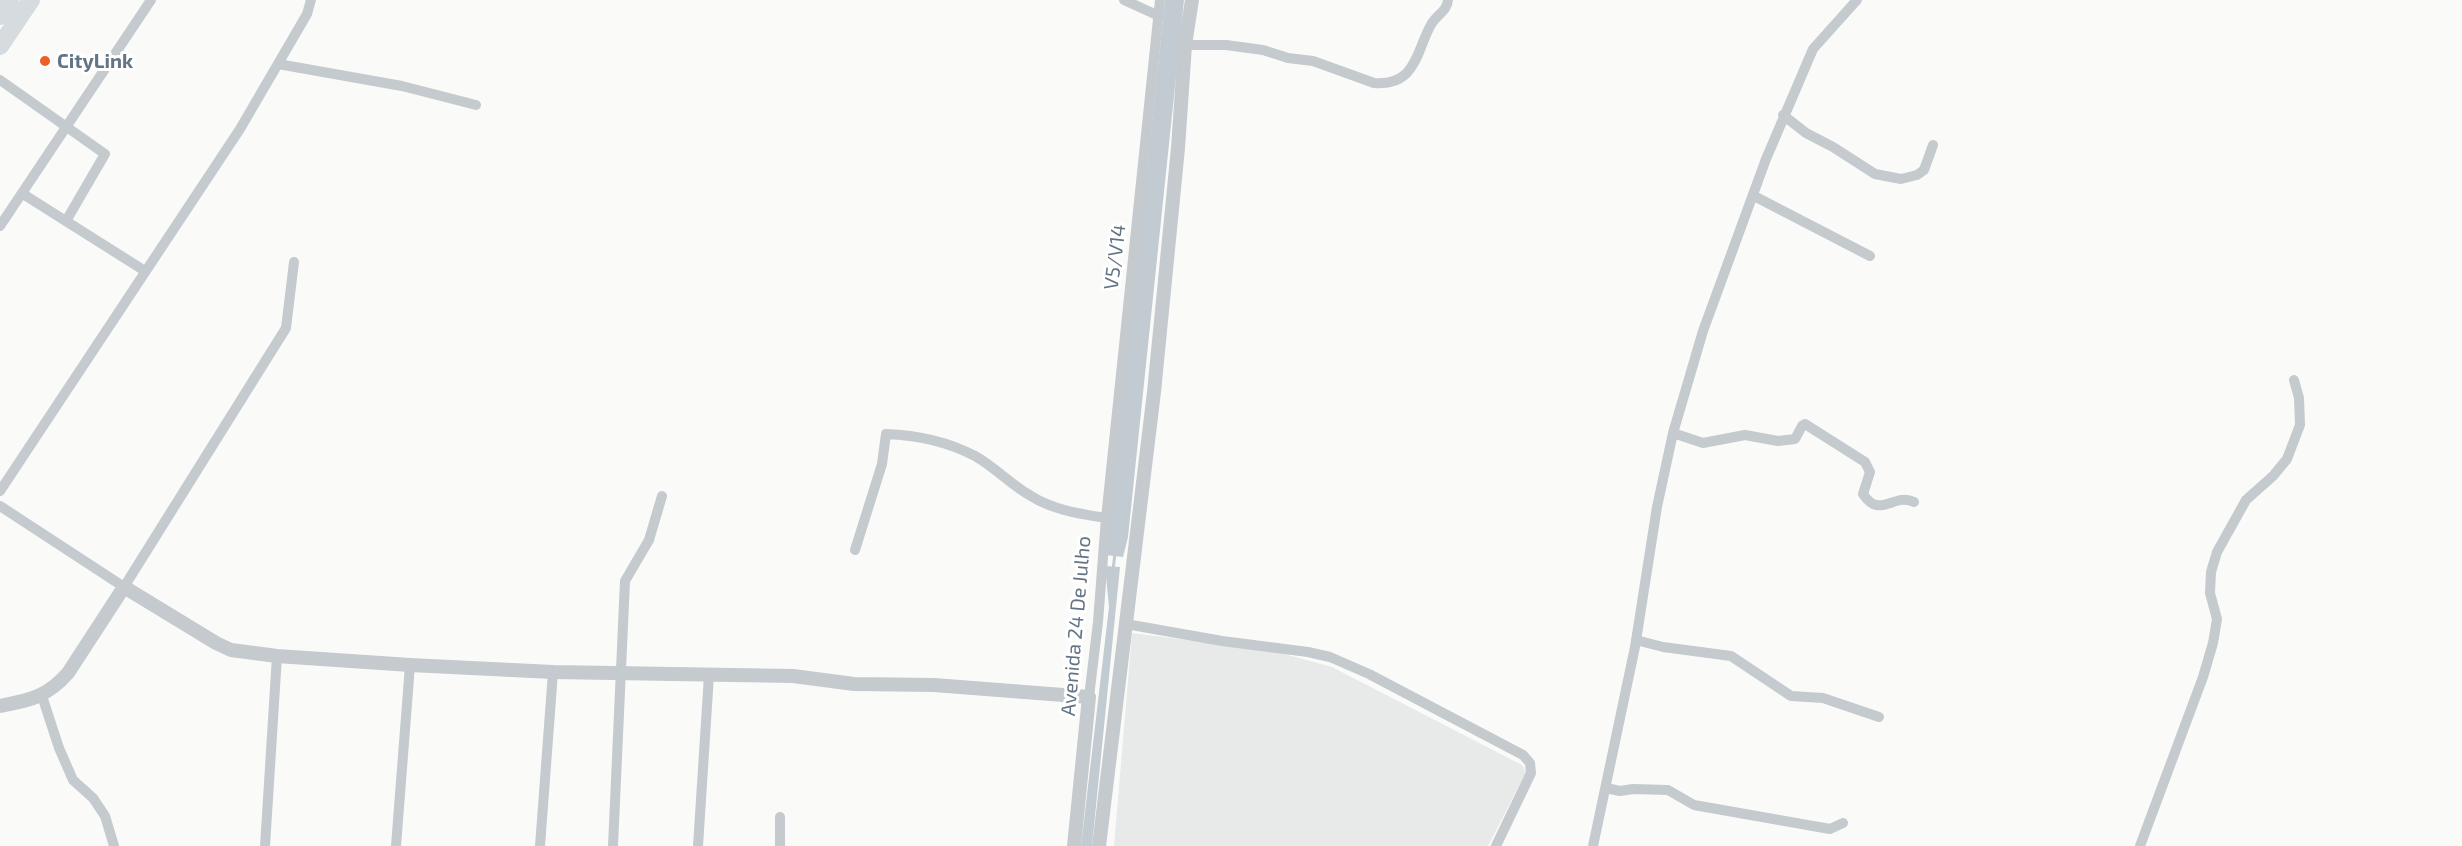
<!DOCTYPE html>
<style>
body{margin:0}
canvas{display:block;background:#fafaf8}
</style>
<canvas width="2462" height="846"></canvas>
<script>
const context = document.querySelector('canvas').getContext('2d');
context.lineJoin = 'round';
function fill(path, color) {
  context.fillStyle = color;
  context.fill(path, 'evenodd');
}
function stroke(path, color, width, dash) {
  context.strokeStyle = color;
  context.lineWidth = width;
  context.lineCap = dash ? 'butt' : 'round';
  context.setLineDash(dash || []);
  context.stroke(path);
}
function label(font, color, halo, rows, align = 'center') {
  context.font = font + ' "Exo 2",sans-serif';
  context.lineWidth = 6;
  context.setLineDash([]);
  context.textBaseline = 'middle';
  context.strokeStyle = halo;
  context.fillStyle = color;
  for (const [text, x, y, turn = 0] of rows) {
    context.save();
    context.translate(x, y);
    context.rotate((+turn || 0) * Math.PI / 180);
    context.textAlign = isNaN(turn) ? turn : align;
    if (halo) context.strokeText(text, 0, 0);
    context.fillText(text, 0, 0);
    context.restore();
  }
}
const built = new Path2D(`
 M1132 633 1273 651 1332 667 1522 765 1526 772 1488 846H1114Z`);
const water = new Path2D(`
 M1165 0H1184L1128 537 1123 557 1106 555Z
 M1105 566 1120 567 1092 846H1081L1109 607Z`);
const stream = new Path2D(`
 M1113 570 1115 553`);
const minor = new Path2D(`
 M1124 0 1159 16
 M1185 45H1226L1263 50 1288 58 1313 61 1374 83C1418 86 1416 49 1432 23 1438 14 1447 11 1448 0
 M278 64 402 86 476 105
 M0 80 105 154 66 221
 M1783 115 1806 133 1833 147 1875 174 1901 179 1917 175 1924 170 1933 145
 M23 194 145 271
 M1754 196 1870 256
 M0 226 151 0
 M1673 433 1703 443 1745 435 1778 441 1795 439 1802 426 1805 424 1865 462 1870 472 1863 494C1880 520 1894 492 1914 502
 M0 491 240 129 307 14 311 0
 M0 506 124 587 286 328 294 262
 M1106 518 1160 0
 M855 550 882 464 886 434C916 435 948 442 975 456 995 467 1011 485 1031 496 1053 510 1081 514 1106 518L1098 622 1089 697
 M1126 624 1222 641 1308 652 1330 657 1369 674 1523 755 1530 763 1531 773 1496 846
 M1636 640 1663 647 1731 656 1791 696 1823 698 1879 717
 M42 696 59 748 73 780 93 798 105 816 114 846
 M1606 788 1620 791 1633 789 1668 790 1694 805 1830 829 1843 823
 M780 817V846
 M265 846 277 656
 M396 846 410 665
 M540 846 553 672
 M613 846 625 581 649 540 662 496
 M698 846 709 675
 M1593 846 1635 647 1657 507 1673 433 1703 331 1766 159 1813 49 1857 0
 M2140 846 2203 677 2213 643 2217 619 2210 593 2211 572 2217 552 2246 500 2273 476 2287 459 2300 425 2299 398 2294 380`);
const tertiary = new Path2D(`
 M0 706C30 700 47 697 68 673L124 587 216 643 231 650 277 656 410 665 553 672 793 676 854 684 934 685 1089 697 1074 846
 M1099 846 1154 392 1178 148 1185 45 1192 0`);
const trunk = new Path2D(`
 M0 16 10 0
 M0 46 31 0`);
const markers = [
 [45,61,6,"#ec5f26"]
];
const poiNames = [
 ["CityLink",57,61]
];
const streetNames = [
 ["V5/V14",1115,257,-83],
 ["Avenida 24 De Julho",1076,626,-85]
];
fill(built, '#e8e9e9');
fill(water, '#c2cbd1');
stroke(stream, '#c2cbd1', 3);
stroke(minor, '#c5cace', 10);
stroke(tertiary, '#c5cace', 14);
stroke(trunk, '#d6dbdf', 18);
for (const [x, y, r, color] of markers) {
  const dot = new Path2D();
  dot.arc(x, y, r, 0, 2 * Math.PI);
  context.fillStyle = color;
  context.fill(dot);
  stroke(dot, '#fff', 2);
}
label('bold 20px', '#637484', '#fff', poiNames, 'left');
label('20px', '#637484', '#fff', streetNames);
</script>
